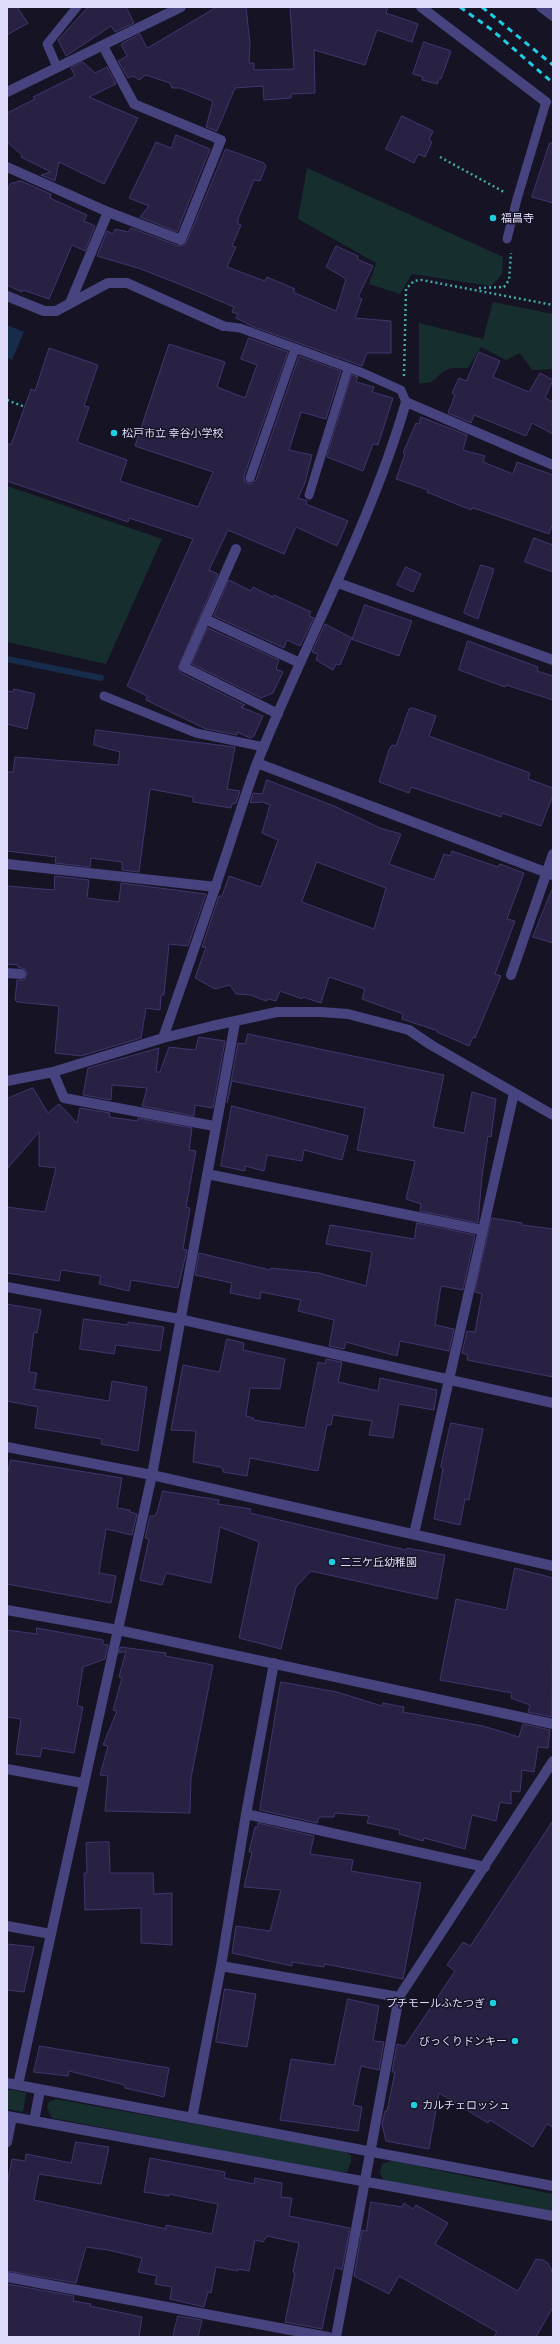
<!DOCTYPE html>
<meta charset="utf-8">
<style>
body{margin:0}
#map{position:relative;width:560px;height:2344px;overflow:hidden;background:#161325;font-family:Ubuntu,sans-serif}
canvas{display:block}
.frame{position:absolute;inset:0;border:8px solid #dfdbfb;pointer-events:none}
</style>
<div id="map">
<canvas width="560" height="2344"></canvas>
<div class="frame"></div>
</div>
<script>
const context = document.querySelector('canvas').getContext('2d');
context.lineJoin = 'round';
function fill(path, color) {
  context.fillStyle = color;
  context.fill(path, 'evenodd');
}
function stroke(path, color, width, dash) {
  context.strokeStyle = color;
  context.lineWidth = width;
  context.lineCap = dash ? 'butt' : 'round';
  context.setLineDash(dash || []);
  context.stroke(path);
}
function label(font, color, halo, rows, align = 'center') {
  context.font = font + ' Ubuntu,"Noto Sans JP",sans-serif';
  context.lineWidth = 3;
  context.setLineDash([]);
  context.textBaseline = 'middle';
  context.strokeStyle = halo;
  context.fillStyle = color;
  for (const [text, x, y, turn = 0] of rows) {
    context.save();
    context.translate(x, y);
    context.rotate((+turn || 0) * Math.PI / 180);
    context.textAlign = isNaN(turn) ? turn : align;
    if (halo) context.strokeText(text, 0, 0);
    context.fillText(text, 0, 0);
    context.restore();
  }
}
const green = new Path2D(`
 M307 168 503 257 502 274 491 286 412 274 400 294 369 284 376 263 298 219Z
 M493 302 553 314V369L532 370 520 353 506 360 481 347 468 368C462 369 455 367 449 369 435 374 437 385 419 383V323L483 339Z
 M7 486 162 539 106 664 7 642Z
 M7 2089 26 2093 23 2112 7 2109Z
 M56 2099 344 2151 351 2155V2161L347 2172 325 2170 52 2118 47 2107 49 2102Z
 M393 2161 553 2194V2211L384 2181 380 2173 382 2164Z`);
const water = new Path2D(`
 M7 325 24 332 12 360 7 358Z`);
const stream = new Path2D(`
 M7 659 101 678`);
const building = new Path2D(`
 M7 7H17L28 23 7 35Z
 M91 7H126L134 23 115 32 111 26 66 56 58 40 87 8Z
 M217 7H246L250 44 249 63H254V70L294 69 290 7H388L386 13 418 24 412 42 377 30 365 65 314 50 315 93 291 94V98L264 100 263 86 235 88 217 131 206 127 213 101 180 88H172L170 83 146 75 139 80 133 76 128 78 118 61 127 56 121 44 140 34 147 48Z
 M424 42 451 51 441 79 439 78 437 84 422 80 423 77 413 74Z
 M83 62 95 73 107 67 116 84 89 97 138 118 104 184 59 162 55 181 41 175 51 172 21 157 22 155 7 142V113L35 99 33 97 75 76 71 68Z
 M402 116 433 131 429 140 432 142 425 157 418 154 414 163 386 149Z
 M176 135 210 149 177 232 140 217 149 206 129 198 156 142 171 148Z
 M550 143H553V203L532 197Z
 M226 149 264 163 266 166 260 181 254 180 238 219V224L241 225 232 246 236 247 227 267 265 281 267 277 295 289 293 292 336 311 346 279 326 267 336 246 358 256 357 259 373 266 358 297 362 299 355 318 391 321V353H367L362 366 254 327 236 318 238 314 232 312 234 307 194 290 141 269 97 256 107 231 113 234 115 229 128 232 131 228 179 246 185 245Z
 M21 181 51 194 50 198 87 215 84 221 95 226 85 251 72 245 49 299 23 290 22 292 7 285V191L10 184Z
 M249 338 288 352 244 476 245 482 251 484 256 480 299 356 341 371 326 419 301 412 289 450 312 455 305 483 298 498 307 501 306 504 348 521 337 546 296 527 284 554 228 530 209 570 218 574 178 668 181 673 245 705 241 707 263 716 254 736 250 738 237 732V735L206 729 146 700 147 696 127 686 193 539 129 518 128 522 7 481V443L11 445 31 389 35 391 49 348 98 365 84 406 89 407 77 442 127 460 120 481 198 507 213 472 135 446 169 344 225 362 217 387 245 398 257 365 241 359Z
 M479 352 500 361 493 377 529 392 540 373 553 380 545 398 553 402V434L532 423 526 436 474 415 471 423 448 413 455 395 452 393 459 378 466 381Z
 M352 375 358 377 356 382 374 387 372 392 393 398 378 445 373 444 363 471 327 457Z
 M421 417 467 435 463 450 485 456 483 462 513 474 517 462 553 475V523L549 534 480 510 472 508 471 510 427 492 428 490 396 479 405 454 403 453 416 423 419 424Z
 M534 538 553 545V572L525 562Z
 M481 565 494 569 478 619 464 613Z
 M406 567 421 574 413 592 397 585Z
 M229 580 251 591 253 587 273 597 274 595 311 612 309 616 314 618 300 646 287 640 284 648 214 616Z
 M365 605 412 621 399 656 351 639 340 665 336 664 333 670 316 660 318 654 312 652 325 624 352 638Z
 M208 628 279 660 276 669 283 672 273 693 261 698 192 664Z
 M468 641 538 667 537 671 553 676V700L506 685 505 687 459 670Z
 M14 689 35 694 27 729 7 724V691L13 692Z
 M413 708 436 716 429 736 530 773 528 779 553 788V795L541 826 502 813 501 817 411 787 409 793 379 782 389 750 392 745 396 746 409 709Z
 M96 730 235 747 227 789 240 791 236 803 232 804 231 808 193 802V797L150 789 139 872 122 870V862L91 858 90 867 55 863 56 857 7 851V772H13L15 757 118 765 120 752 94 745Z
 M267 780 334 806 380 828 401 834 389 864 434 880 444 854 450 856 452 851 498 867 500 864 524 873 507 919 515 921 495 974 501 976 475 1038 473 1037 469 1046 437 1032 438 1031 402 1019 403 1014 362 999 365 989 329 977 321 1003 303 997 302 999 280 991 276 1001 269 999 266 1001 250 995 236 994 230 985 215 989 195 978 206 947H202L219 896H222L229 876 261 887 278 840 262 833 270 805 263 802 250 803 253 793 262 794ZM317 862 386 888 374 929 302 902Z
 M55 876 89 880 87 898 119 902 121 883 206 894 188 946 169 944 164 995H161L160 1010 146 1008 141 1038 81 1056 55 1053 59 1006 17 1002 15 1000 17 980H24L27 974 25 969 18 967V965L7 964V886L54 890Z
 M552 890H553V943L533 937Z
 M248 1034 444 1075 433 1127 464 1133 472 1092 496 1099 491 1137 488 1136 482 1176 478 1223 420 1211 421 1204 406 1199 415 1161 357 1150 365 1108 232 1081 227 1103 238 1043 245 1044Z
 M199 1037 225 1041 213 1108 195 1105 194 1116 142 1106 147 1088 112 1085 111 1100 83 1095 88 1068 159 1048 156 1072H160L169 1047 195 1050Z
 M33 1088 48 1113 59 1104 77 1123 80 1108 110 1113 109 1117 138 1121V1118L192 1128 189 1150 196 1151 186 1207 190 1208 183 1249 187 1250 178 1288 131 1280 129 1291 99 1284 101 1276 61 1270 59 1281 7 1273V1207L45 1212 56 1168 39 1166V1132L7 1169V1099Z
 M232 1106 348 1136 342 1160 304 1150 302 1161 267 1155 264 1171 245 1166V1171L221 1166Z
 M492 1218 522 1223V1225L553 1229V1377L467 1360 468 1355 462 1353 467 1331 475 1332 482 1294 475 1292Z
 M417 1223 475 1235 463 1290 441 1286 435 1325 454 1329 449 1351 400 1341 397 1356 346 1342 344 1349 329 1346 334 1320 298 1311 301 1300 261 1292 260 1299 230 1293 232 1283 195 1275 199 1253 270 1270 271 1268 319 1273 366 1286 372 1252 326 1244 330 1225 414 1239Z
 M7 1304 41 1310 37 1333 34 1332 29 1372 37 1373 34 1389 109 1401 112 1381 147 1387 138 1451 101 1444 102 1439 35 1428 38 1407 7 1401Z
 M84 1319 128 1325V1322L164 1327 160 1351 116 1345 114 1354 80 1349Z
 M227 1339 244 1343 243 1350 285 1359 280 1389 250 1388 246 1416 254 1418 253 1420 305 1428 318 1362 325 1364 326 1359 342 1362 338 1382 378 1391 380 1378 437 1390 434 1410 399 1404 393 1438 369 1435 372 1421 333 1415 331 1425H327L318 1471 250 1458 247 1476 223 1472V1469L220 1467 193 1462 196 1431 171 1430 183 1365 219 1372Z
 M451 1423 483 1429 469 1500 465 1499 460 1525 434 1519 443 1468 441 1467Z
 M11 1460 122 1478 117 1508 130 1510V1512L137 1514 132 1535 106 1529 99 1573 116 1576 111 1603 7 1584V1477Z
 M163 1491 219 1500 218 1504 251 1509 250 1513 406 1550 407 1548 445 1555 437 1599 311 1571 296 1587 281 1649 239 1638 259 1542 220 1527 211 1583 166 1573 162 1585 140 1580 149 1539 145 1538 150 1516H155L157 1512Z
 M515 1568 553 1578 552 1717 528 1712 530 1705 511 1698 512 1693 440 1680 456 1599 506 1610Z
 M37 1628 103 1640V1644L108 1645 105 1659 83 1667 77 1706 83 1707 74 1753 42 1748 40 1757 16 1754 21 1719 7 1717V1630L36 1634Z
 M121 1647 166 1653 165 1656 213 1665 191 1778 190 1813 105 1811 108 1776 100 1775 108 1746 103 1745 117 1711 113 1710 122 1678 119 1677 126 1651 119 1653Z
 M281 1682 337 1692 382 1706 383 1703 404 1707 403 1712 483 1726 519 1737 523 1724 550 1730 548 1748 538 1747 534 1772 522 1770 520 1792 511 1791V1804L500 1802 496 1821 472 1815 465 1849 424 1838 423 1841 399 1834 400 1830 367 1823 369 1816 335 1813 334 1817H319L317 1823 260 1810Z
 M553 1821V2127L547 2124 533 2147 490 2120 488 2123 439 2093 429 2149 386 2141 382 2124 385 2111H387L395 2072H392L397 2044 405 2046 455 1971 447 1965 463 1942 470 1946Z
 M258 1823 314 1836 310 1854 353 1860 351 1871 421 1883 403 1979 325 1964 324 1967 292 1962V1966L232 1953 236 1926 270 1931 281 1890 244 1887 252 1852H249L255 1827H258Z
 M109 1842 110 1873H153L154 1894 172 1893V1945L141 1943V1908L85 1910 84 1873H87L86 1843Z
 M7 1944 34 1947 24 1992 7 1990Z
 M225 1989 256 1994 247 2047 216 2042Z
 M348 1999 379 2006 373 2041 384 2042 379 2070 361 2066 353 2105 362 2107 358 2131 280 2120 291 2059 334 2065Z
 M40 2046 169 2068 164 2097 125 2088V2085L69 2071 68 2076 34 2072Z
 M76 2142 109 2147 101 2184 39 2174 34 2200 166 2229V2225L212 2234 218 2204 169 2194V2196L144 2192 150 2158 225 2172 224 2178 254 2184 255 2178 282 2183 281 2197 292 2198 289 2216 350 2228 342 2270 335 2267 322 2329 285 2322 295 2273 293 2272 299 2243 267 2236 263 2242 255 2240 249 2271 238 2269V2271L216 2267 211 2293 208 2292 204 2307 170 2299 172 2287 155 2284 157 2276 138 2272 142 2258 108 2250 86 2247 76 2283 7 2271V2185L12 2159 25 2161 26 2154 71 2163Z
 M371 2202 402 2207 404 2203 413 2209 416 2205 448 2223 435 2244 518 2291 536 2259 543 2260 548 2263 553 2273V2307L536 2337H494L497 2332 399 2276 389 2294 354 2276 362 2230 366 2231Z
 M7 2284 74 2296 73 2301 91 2304 90 2306 142 2317 139 2337H7Z
 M178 2316 202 2320 198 2337H173Z`);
const path = new Path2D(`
 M440 157 504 192
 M479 288 504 287 509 280 511 253
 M404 376 406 289 414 281 422 280 553 305
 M7 400 25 407`);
const service = new Path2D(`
 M57 67 47 44 77 7
 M507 239 517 199 546 102
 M223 326 240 328 363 373 401 390 406 402
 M250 478 295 349
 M309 495 348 369
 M104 696 196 733 264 747`);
const minor = new Path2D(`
 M421 7 546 102
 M541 7 553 16
 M7 167 108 212 181 240 221 140 134 104 103 46
 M7 296 44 311H56L108 283H127L223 326
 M70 303 108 212
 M236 549 184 667 278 714
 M338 583 553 660
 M205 619 300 663
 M257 763 553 875
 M7 864 216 887
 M7 973 21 974
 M511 975 553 854
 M163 1038C182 984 201 930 219 876 232 839 243 800 257 763 305 642 370 527 406 402L553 465
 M53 1072 64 1098 214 1126
 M7 1081 53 1072 163 1038 212 1026 277 1012H321L348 1014 409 1030 431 1045 553 1115
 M207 1174 482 1230
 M7 1287 179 1319 553 1403
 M7 1447 152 1475 553 1566
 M414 1534 514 1093
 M274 1663 246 1814 485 1867
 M7 1769 82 1783
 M7 1926 51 1934 152 1475 235 1023
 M221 1966 399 1997
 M18 2085 51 1934
 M192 2118 221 1966 246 1814
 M34 2121 40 2090
 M7 2142 12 2117
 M7 2277 328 2337
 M336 2337 399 1997 553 1761`);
const tertiary = new Path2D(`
 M7 92 181 7
 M7 1610 118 1630 553 1724
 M7 2083 553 2186
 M7 2116 553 2216`);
const rail = new Path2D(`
 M460 7 492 30 553 83
 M482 7 553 65`);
const markers = [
 [493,218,4,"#1fcee3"],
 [114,433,4,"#1fcee3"],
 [332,1562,4,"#1fcee3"],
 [493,2003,4,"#1fcee3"],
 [515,2041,4,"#1fcee3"],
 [414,2105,4,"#1fcee3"]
];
const poiNames = [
 ["福昌寺",501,218],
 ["松戸市立 幸谷小学校",122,433],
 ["二三ケ丘幼稚園",340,1562],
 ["プチモールふたつぎ",485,2003,"right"],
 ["びっくりドンキー",507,2041,"right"],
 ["カルチェロッシュ",422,2105]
];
fill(green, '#162f2e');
fill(water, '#172b4a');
stroke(stream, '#172b4a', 6);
fill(building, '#282144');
stroke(building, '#41366d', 1);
stroke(path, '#3faba5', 2.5, [2, 3]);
stroke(service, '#46437e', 9);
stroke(minor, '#46437e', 10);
stroke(tertiary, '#46437e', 10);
stroke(rail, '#1fcee3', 3, [6, 5]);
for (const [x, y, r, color] of markers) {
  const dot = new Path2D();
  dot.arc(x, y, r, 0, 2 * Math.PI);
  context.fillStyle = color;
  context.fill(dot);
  stroke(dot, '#161325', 1.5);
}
label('11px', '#dfdbfb', '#161325', poiNames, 'left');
</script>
